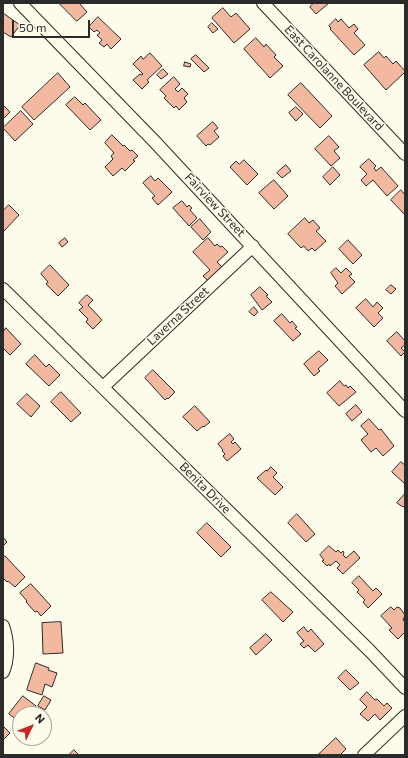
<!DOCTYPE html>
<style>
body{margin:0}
#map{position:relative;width:408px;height:758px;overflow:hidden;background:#fdfbea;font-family:Commissioner,sans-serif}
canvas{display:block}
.frame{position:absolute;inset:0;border:4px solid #2b2b2b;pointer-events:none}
.north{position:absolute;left:12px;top:706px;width:40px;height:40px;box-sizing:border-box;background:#fdfbea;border:1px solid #a9a89e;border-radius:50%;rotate:47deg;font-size:11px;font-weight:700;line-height:16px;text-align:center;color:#2b2b2b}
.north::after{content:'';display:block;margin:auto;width:14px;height:18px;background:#c62828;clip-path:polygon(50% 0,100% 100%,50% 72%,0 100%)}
.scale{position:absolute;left:12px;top:20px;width:78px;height:18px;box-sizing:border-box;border:2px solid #2b2b2b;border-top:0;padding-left:5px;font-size:12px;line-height:14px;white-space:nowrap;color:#2b2b2b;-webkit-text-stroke:3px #fdfbea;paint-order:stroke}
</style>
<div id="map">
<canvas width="408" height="758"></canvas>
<div class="frame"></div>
<div class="north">N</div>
<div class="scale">50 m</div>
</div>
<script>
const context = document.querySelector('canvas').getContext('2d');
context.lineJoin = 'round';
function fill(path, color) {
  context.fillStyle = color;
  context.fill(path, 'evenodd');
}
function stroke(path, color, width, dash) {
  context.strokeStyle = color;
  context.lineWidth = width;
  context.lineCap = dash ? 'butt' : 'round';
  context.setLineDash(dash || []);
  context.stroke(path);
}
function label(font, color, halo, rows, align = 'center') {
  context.font = font + ' Commissioner,sans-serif';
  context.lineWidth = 3;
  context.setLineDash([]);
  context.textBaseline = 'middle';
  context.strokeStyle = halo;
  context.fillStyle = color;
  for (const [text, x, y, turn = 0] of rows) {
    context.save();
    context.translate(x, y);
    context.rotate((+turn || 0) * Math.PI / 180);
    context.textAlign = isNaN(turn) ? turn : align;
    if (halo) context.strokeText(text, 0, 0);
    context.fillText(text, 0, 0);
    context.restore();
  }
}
const building = new Path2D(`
 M59 3H79L87 12 77 21Z
 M314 3H329L316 14 310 7Z
 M223 8 231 17 236 13 250 29 234 43 212 18Z
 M3 13 20 25 11 37 3 32Z
 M98 17 121 39 111 49 107 44 104 47 99 43 102 40 97 35 100 33 97 30 94 32 89 27Z
 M336 19 338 22 341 19 349 28 354 24 358 29 354 33 365 45 354 55 330 29 331 28 329 26Z
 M212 23 218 29 213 33 208 27Z
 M256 38 264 47 266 44 276 55 274 57 283 66 270 78 244 49Z
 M379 52 384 58 386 56 393 64 396 61 405 71V72L386 90 364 65Z
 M150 53 162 66 147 80 149 82 142 89 133 80 140 74 142 75 143 74 133 64 141 56 143 59Z
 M196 55 209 68 204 72 191 59Z
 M185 62 191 64 190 67 184 66Z
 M163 69 168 74 161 79 157 75Z
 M58 73 70 87 34 120 22 107Z
 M174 77 180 84 175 89 178 92 182 88 188 94 184 98 187 102 179 110 176 106 174 108 164 98 166 96 160 90Z
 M301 83 332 116 320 128 288 95Z
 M75 97 83 105 85 103 101 120 90 130 66 105Z
 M3 105 10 112 3 119Z
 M296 107 303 114 296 121 289 113Z
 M21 111 33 124 15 141 3 128Z
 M213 122 218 128 214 131 219 137 210 145 208 144 206 146 197 136Z
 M112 135 123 146 124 145 130 151 132 150 138 156 133 160 135 161 125 171 122 168 113 176 105 167 113 159 111 156 114 153 105 143Z
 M329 136 339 147 334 151 340 158 331 166 315 149Z
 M369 159 376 166 374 168 376 171 381 167 398 186 387 196 373 180 366 186 361 180 367 174 360 167Z
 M244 160 258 174 247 185 230 167 236 161 239 164Z
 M286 165 291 171 282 178 277 173Z
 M333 167 340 175 330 185 323 177Z
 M151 176 155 181 158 178 172 192 158 205 152 198 155 196 143 183Z
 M274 180 288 196 274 209 259 193Z
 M401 190 405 195V215L391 200Z
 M182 201 187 207 189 205 192 208 190 210 197 218 189 226 173 208Z
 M9 205 19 215 3 232V211Z
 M305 218 309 223 313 220 320 228 316 231 326 241 315 251 312 248 308 251 304 246 301 248 288 234Z
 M200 219 211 232 203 240 191 227Z
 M65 238 68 242 62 247 59 243Z
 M208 238 215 246 217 244 220 247 222 246 228 252 217 262 223 268 208 281 203 276 210 270 193 252Z
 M348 240 362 255 353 264 339 249Z
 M50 265 69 285 58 296 46 284 48 282 41 274Z
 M336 268 341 273 346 268 352 274 349 276 355 282 342 294 335 286 338 283 331 273Z
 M391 285 396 289 391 294 386 290Z
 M260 287 268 295 266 296 272 302 262 310 251 295Z
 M87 295 93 300 88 305 102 320 93 329 86 322 88 319 79 310 83 307 79 303Z
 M366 299 373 307 377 302 383 308 378 313 383 318 374 327 356 308Z
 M254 307 258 312 254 316 249 312Z
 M282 314 290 323 292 321 297 327 295 328 301 334 293 341 274 321Z
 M6 328 21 344 10 355 3 348V329L4 330Z
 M397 332 405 341V345L401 348 405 352 401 356 387 341Z
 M319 351 328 360 318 369 320 371 314 376 304 364Z
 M35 355 46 367 49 364 60 375 49 386 26 364Z
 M153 370 175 392 168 399 167 398 165 400 145 378Z
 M340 381 344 386 346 385 348 388 350 386 356 392 339 406 327 393Z
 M61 392 81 413 71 422 51 402Z
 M27 394 40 406 31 417 17 404Z
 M356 405 362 412 352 421 346 414Z
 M195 406 210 422 204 427 203 426 197 431 183 417Z
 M369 419 379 430 381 429 394 446 383 456 376 448 371 452 361 440 368 434 361 426Z
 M230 434 234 439 231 442 233 444 235 442 241 449 227 461 223 456 225 454 222 451 223 450 218 444Z
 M401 462 405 465V484L392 472Z
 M271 467 277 473 273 477 283 487 275 495 257 478 266 470 267 471Z
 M404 495 405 496V505L403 507 397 503Z
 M297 514 315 534 306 542 288 523Z
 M207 523 231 547 221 557 197 533Z
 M3 537 7 542 3 546Z
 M329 546 336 552 338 550 341 553 343 551 344 553 343 555 346 558 354 551 360 558 343 574 337 568 340 565 336 561 330 566 329 564 327 566 322 561 324 560 320 555Z
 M5 556 25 577 15 587 8 581 7 582 3 578V558Z
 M359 576 373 591 376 588 382 594 368 608 363 602 365 600 357 592 359 590 352 583Z
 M31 584 51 606 41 616 37 611 35 612 26 602 27 601 20 593Z
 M271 592 293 612 283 622 262 600Z
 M391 607 394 610 397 607 400 608 405 615 403 620 405 622V632L398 639 389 630 392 628 381 616Z
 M61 622 63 653 43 654 42 623Z
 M304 627 308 632 311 629 324 644 315 652 308 645 304 648 300 644 304 641 297 633Z
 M266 634 272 640 256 655 250 648Z
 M36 663 49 668 48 670 57 673 52 687 45 684 42 695 27 690Z
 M346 670 359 683 350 690 338 678Z
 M367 692 375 700 377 699 384 706 387 703 392 708 380 720 375 714 368 721 360 714 367 707 360 700Z
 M23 696 36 706 33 709 36 711 38 709 43 712 41 714H20V722L9 714Z
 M44 696 51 700 45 710 38 706Z
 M3 726 10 733 3 740Z
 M336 738 346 749 340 755H318Z
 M74 750 79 755H69Z`);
const minor = new Path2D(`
 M20 3 155 142 405 411
 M263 3 405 154
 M3 289 370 651 405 688
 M103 387 253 246
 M3 626C8 640 9 658 3 672
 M364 755 405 716`);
const streetNames = [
 ["East Carolanne Boulevard",334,78,47],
 ["Fairview Street",215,205,47],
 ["Laverna Street",178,316,-43],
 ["Benita Drive",205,488,45]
];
fill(building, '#f2b8a0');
stroke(building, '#2b2b2b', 1);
stroke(minor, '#2b2b2b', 14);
stroke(minor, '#fdfbea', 12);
label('12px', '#2b2b2b', '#fdfbea', streetNames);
</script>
